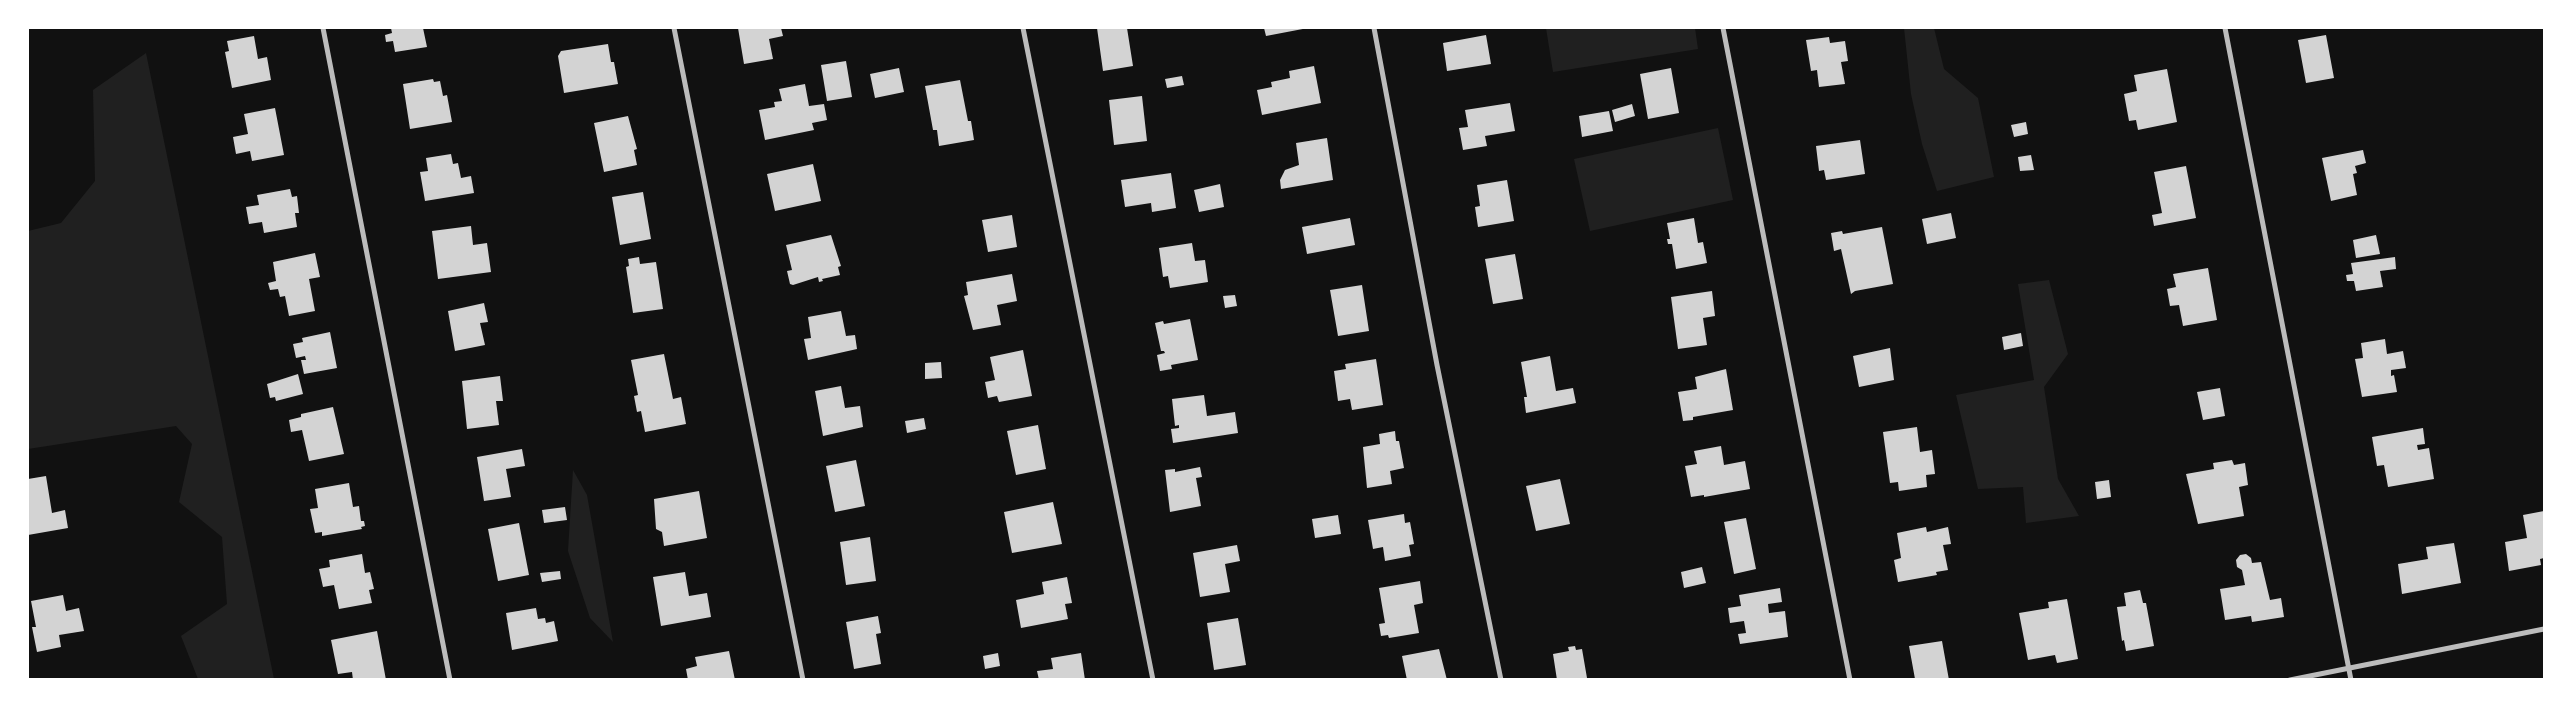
<!DOCTYPE html>
<style>
body{margin:0}
#map{position:relative;width:2572px;height:707px;overflow:hidden;background:#111;font-family:"Zilla Slab",serif}
canvas{display:block}
.frame{position:absolute;inset:0;border:29px solid #fff;pointer-events:none}
</style>
<div id="map">
<canvas width="2572" height="707"></canvas>
<div class="frame"></div>
</div>
<script>
const context = document.querySelector('canvas').getContext('2d');
context.lineJoin = 'round';
function fill(path, color) {
  context.fillStyle = color;
  context.fill(path, 'evenodd');
}
function stroke(path, color, width, dash) {
  context.strokeStyle = color;
  context.lineWidth = width;
  context.lineCap = dash ? 'butt' : 'round';
  context.setLineDash(dash || []);
  context.stroke(path);
}
const green = new Path2D(`
 M1546 28H1695L1698 49 1553 72Z
 M1904 28H1934L1944 69 1978 98 1994 177 1937 191 1922 144 1911 94Z
 M146 53 274 679H198L181 636 227 604 222 537 179 502 192 444 176 426 28 449V231L61 223 95 181 93 90Z
 M1718 128 1733 200 1590 231 1574 159Z
 M2049 280 2068 354 2044 387 2058 479 2079 516 2026 523 2023 487 1978 489 1956 395 2034 380 2018 284Z
 M573 470 587 495 613 642 590 618 568 551Z`);
const building = new Path2D(`
 M391 28H423L427 47 395 52 393 41 386 42 385 35 392 33Z
 M738 28H781L783 36 769 39 773 59 744 64Z
 M1097 28H1127L1133 66 1103 71Z
 M1264 28H1308L1266 36Z
 M1486 35 1491 64 1447 71 1443 43Z
 M2326 35 2334 78 2306 83 2298 40Z
 M254 36 258 59 267 57 271 80 232 88 225 52 229 51 227 41Z
 M1829 37 1830 43 1845 41 1848 61 1841 62 1845 84 1819 87 1817 70 1811 71 1806 40Z
 M608 44 611 62H614L618 84 564 93 558 56 561 51Z
 M846 61 852 97 827 101 821 65Z
 M1314 66 1321 103 1262 115 1257 90 1272 87 1271 82 1290 78 1289 71Z
 M899 68 904 92 875 98 870 74Z
 M1671 68 1679 113 1648 119 1640 74Z
 M2167 69 2177 122 2138 130 2136 120 2129 121 2124 94 2137 91 2134 75Z
 M1182 76 1184 85 1167 88 1165 79Z
 M433 79 434 82 440 81 443 96 447 95 452 122 410 129 403 84Z
 M960 80 968 121H971L974 140 939 146 937 130H933L925 86Z
 M805 84 809 106 824 104 827 120 812 123 814 130 765 140 759 110 775 107 774 102 782 101 779 89Z
 M1142 96 1147 141 1114 145 1109 100Z
 M1510 103 1515 131 1485 136 1487 146 1463 150 1459 128 1468 127 1465 110Z
 M1632 104 1635 116 1615 122 1612 110Z
 M275 108 284 155 252 161 250 151 236 154 233 137 248 134 244 114Z
 M1609 111 1613 131 1582 137 1579 116Z
 M628 116 637 149 634 150 637 165 604 172 594 123Z
 M2026 122 2028 134 2014 137 2011 125Z
 M1327 138 1333 180 1281 189 1280 180 1285 170 1299 165 1296 143Z
 M1860 140 1865 174 1826 180 1824 170 1819 171 1816 146Z
 M2363 150 2366 163 2355 166 2357 173 2353 174 2357 195 2331 201 2322 158Z
 M451 154 453 164 458 163 461 178 471 176 474 193 425 201 420 172 428 171 426 158Z
 M2031 155 2034 170 2020 171 2018 157Z
 M813 164 821 201 775 211 767 174Z
 M2186 166 2196 218 2154 226 2152 215 2162 213 2154 172Z
 M1171 173 1176 208 1152 212 1151 203 1125 207 1121 180Z
 M1507 180 1514 221 1478 227 1475 207 1480 206 1477 185Z
 M1220 184 1224 207 1199 212 1194 190Z
 M290 189 292 197 297 196 299 213H295L297 227 264 233 262 222 249 224 246 207 259 205 257 195Z
 M643 192 651 239 620 245 612 197Z
 M1951 213 1956 238 1927 244 1922 219Z
 M1012 215 1017 247 988 252 982 220Z
 M1350 218 1355 245 1307 254 1302 227Z
 M1694 218 1698 243 1703 242 1707 263 1676 269 1672 244H1668L1667 239H1670L1667 223Z
 M471 226 473 245 487 243 491 272 438 279 432 231Z
 M1882 227 1893 284 1855 291 1851 294 1841 249 1834 251 1831 233 1842 231 1843 234Z
 M831 235 841 266 838 267 840 275 822 279 823 281 819 282 818 277 793 285 790 284 787 271 792 270 786 245Z
 M2376 235 2380 254 2356 258 2353 240Z
 M1192 243 1195 261 1205 260 1208 282 1170 288 1168 276 1163 277 1159 248Z
 M315 253 320 277 309 279 315 311 289 316 285 296 280 297 278 289 270 290 268 283 276 281 273 262Z
 M1515 254 1523 299 1493 304 1485 259Z
 M639 257 640 264 656 262 663 309 633 313 626 267 629 266 628 259Z
 M2395 257 2396 269 2380 271 2383 287 2356 291 2354 281H2347L2346 275 2353 274 2351 263Z
 M2208 268 2217 320 2183 326 2179 305 2170 306 2167 289 2176 287 2173 274Z
 M1012 274 1017 301 997 305 1001 325 973 330 964 296 968 295 966 282Z
 M1362 285 1369 331 1338 336 1330 290Z
 M1712 291 1715 316 1703 318 1707 345 1678 349 1671 297Z
 M1235 295 1237 306 1225 308 1223 296Z
 M484 303 488 322 480 323 485 345 455 351 448 311Z
 M841 311 846 336 855 335 857 349 808 360 804 339 811 338 808 317Z
 M1190 319 1198 360 1171 365 1172 369 1160 371 1157 355 1165 353 1164 351H1161L1155 323 1163 321 1164 324Z
 M330 332 337 368 304 374 301 360H306L305 356 296 358 293 344 303 342 302 338Z
 M2021 333 2023 346 2004 350 2002 337Z
 M2385 339 2387 354 2403 351 2406 368 2391 370V376L2394 375 2397 392 2362 397 2355 359 2363 358 2361 343Z
 M1890 348 1894 380 1859 387 1853 356Z
 M1023 350 1032 396 999 402 997 396 988 398 985 382 995 380 990 357Z
 M664 354 673 399 681 397 686 424 645 432 641 411 637 412 634 396 638 395 631 360Z
 M1550 356 1556 391 1573 388 1576 403 1526 413 1524 397H1527L1521 362Z
 M1376 359 1383 405 1352 410 1350 399 1338 401 1334 371 1346 369 1345 364Z
 M941 362 942 378 925 379V363Z
 M1726 369 1733 410 1693 417V420L1683 421 1678 392 1697 389 1695 377Z
 M298 374 303 394 276 401 275 397 270 398 267 384Z
 M500 376 503 401H496L499 425 467 429 462 381Z
 M841 386 845 408 860 406 863 427 823 436 815 391Z
 M2220 388 2225 416 2203 420 2197 392Z
 M1204 395 1207 416 1235 412 1238 433 1173 443 1171 429 1179 428V425L1175 426 1172 399Z
 M333 407 344 454 309 461 302 430 291 432 289 420 301 417V414Z
 M924 418 926 429 907 433 905 421Z
 M1038 425 1046 469 1016 475 1007 431Z
 M1917 427 1920 452 1932 450 1935 474 1926 475 1927 487 1899 491 1898 482 1890 483 1883 432Z
 M2423 428 2425 444 2417 445 2418 450 2429 448 2434 479 2388 487 2384 465 2377 466 2372 437Z
 M1395 431 1396 441H1399L1404 468 1390 471 1392 484 1367 488 1363 447 1380 444 1379 434Z
 M1721 446 1724 465 1745 461 1750 489 1704 497V495L1691 497 1685 466 1697 464 1694 451Z
 M522 449 525 466 506 469 511 497 484 501 477 457Z
 M856 460 865 506 835 512 826 466Z
 M2232 460 2234 465 2245 463 2248 485 2239 487 2244 516 2198 524 2186 474 2214 469 2213 463Z
 M1200 467 1202 477 1196 478 1201 506 1170 512 1165 470 1175 469V472Z
 M46 476 52 513 65 510 68 528 28 535V479Z
 M1560 479 1570 524 1536 531 1526 486Z
 M2109 480 2111 497 2097 499 2095 482Z
 M349 483 353 507 359 506 361 521H364L365 526 361 527 362 529 322 536V532L315 533 310 509 318 508 315 489Z
 M699 491 707 538 664 546 662 532 656 529 654 499Z
 M1053 502 1062 544 1012 553 1004 512Z
 M565 507 567 520 544 523 542 510Z
 M2544 511V558L2540 559 2541 565 2509 571 2505 542 2527 538 2523 515Z
 M1404 514 1405 523 1410 522 1414 544 1409 545 1411 556 1385 561 1383 547 1373 549 1368 520Z
 M1338 515 1341 534 1315 538 1312 519Z
 M1746 518 1756 569 1734 574 1724 522Z
 M519 523 529 575 498 581 488 529Z
 M1926 527 1927 532 1948 527 1951 544 1943 545 1948 570 1936 572 1937 575 1898 582 1894 560 1901 558 1897 533Z
 M870 537 876 581 846 585 840 542Z
 M2454 543 2461 583 2402 594 2398 564 2428 559 2426 547Z
 M1237 545 1240 561 1225 564 1230 592 1200 597 1193 553Z
 M362 554 365 573 370 572 374 589 369 590 372 603 339 609 334 585 323 587 319 569 330 567 329 560Z
 M2246 554 2251 558 2252 563 2261 562 2270 600 2281 598 2284 617 2252 622 2251 616 2225 620 2220 589 2245 585 2242 570 2237 567 2236 560 2240 555Z
 M1702 567 1706 583 1684 588 1681 572Z
 M560 571 561 579 542 582 540 573Z
 M685 572 689 596 707 593 711 617 661 626 653 577Z
 M1067 577 1072 603 1065 604 1068 619 1021 628 1016 600 1044 594 1042 582Z
 M1420 581 1423 603 1414 605 1419 633 1389 638 1388 635 1381 636 1379 624 1385 623 1379 588Z
 M1780 588 1782 602 1768 604 1769 613 1785 611 1788 637 1740 644 1738 634 1746 633 1744 621 1730 623 1728 608 1741 606 1739 595Z
 M2140 590 2143 603H2146L2154 646 2126 651 2124 640 2122 641 2117 607 2126 606 2124 593Z
 M63 595 66 611 79 608 84 631 59 635 61 647 37 652 32 627H36L31 601Z
 M2067 599 2078 659 2057 663 2055 655 2028 660 2019 613 2049 608 2048 602Z
 M536 608 538 619 545 618 546 623 554 621 558 641 512 650 506 613Z
 M878 616 881 633 876 634 881 664 854 669 846 622Z
 M1238 618 1246 665 1214 670 1207 623Z
 M377 631 386 680H353L352 672 338 674 331 640Z
 M1942 641 1949 680 1915 679 1909 646Z
 M1575 646 1576 650 1582 649 1587 678 1557 680 1553 654 1569 651 1568 647Z
 M1439 649 1447 680H1407L1402 656Z
 M729 651 735 680H688L686 669 697 666 695 657Z
 M998 653 1000 666 985 669 983 656Z
 M1081 653 1085 680H1039L1037 671 1053 669 1051 658Z`);
const minor = new Path2D(`
 M323 28 450 680
 M674 28 803 680
 M1023 28 1153 680
 M1374 28 1437 365 1501 680
 M1723 28 1850 680
 M2225 28 2351 680
 M2290 680 2544 629`);
fill(green, '#202020');
fill(building, '#d3d3d3');
stroke(minor, '#bcbcbc', 5);
</script>
